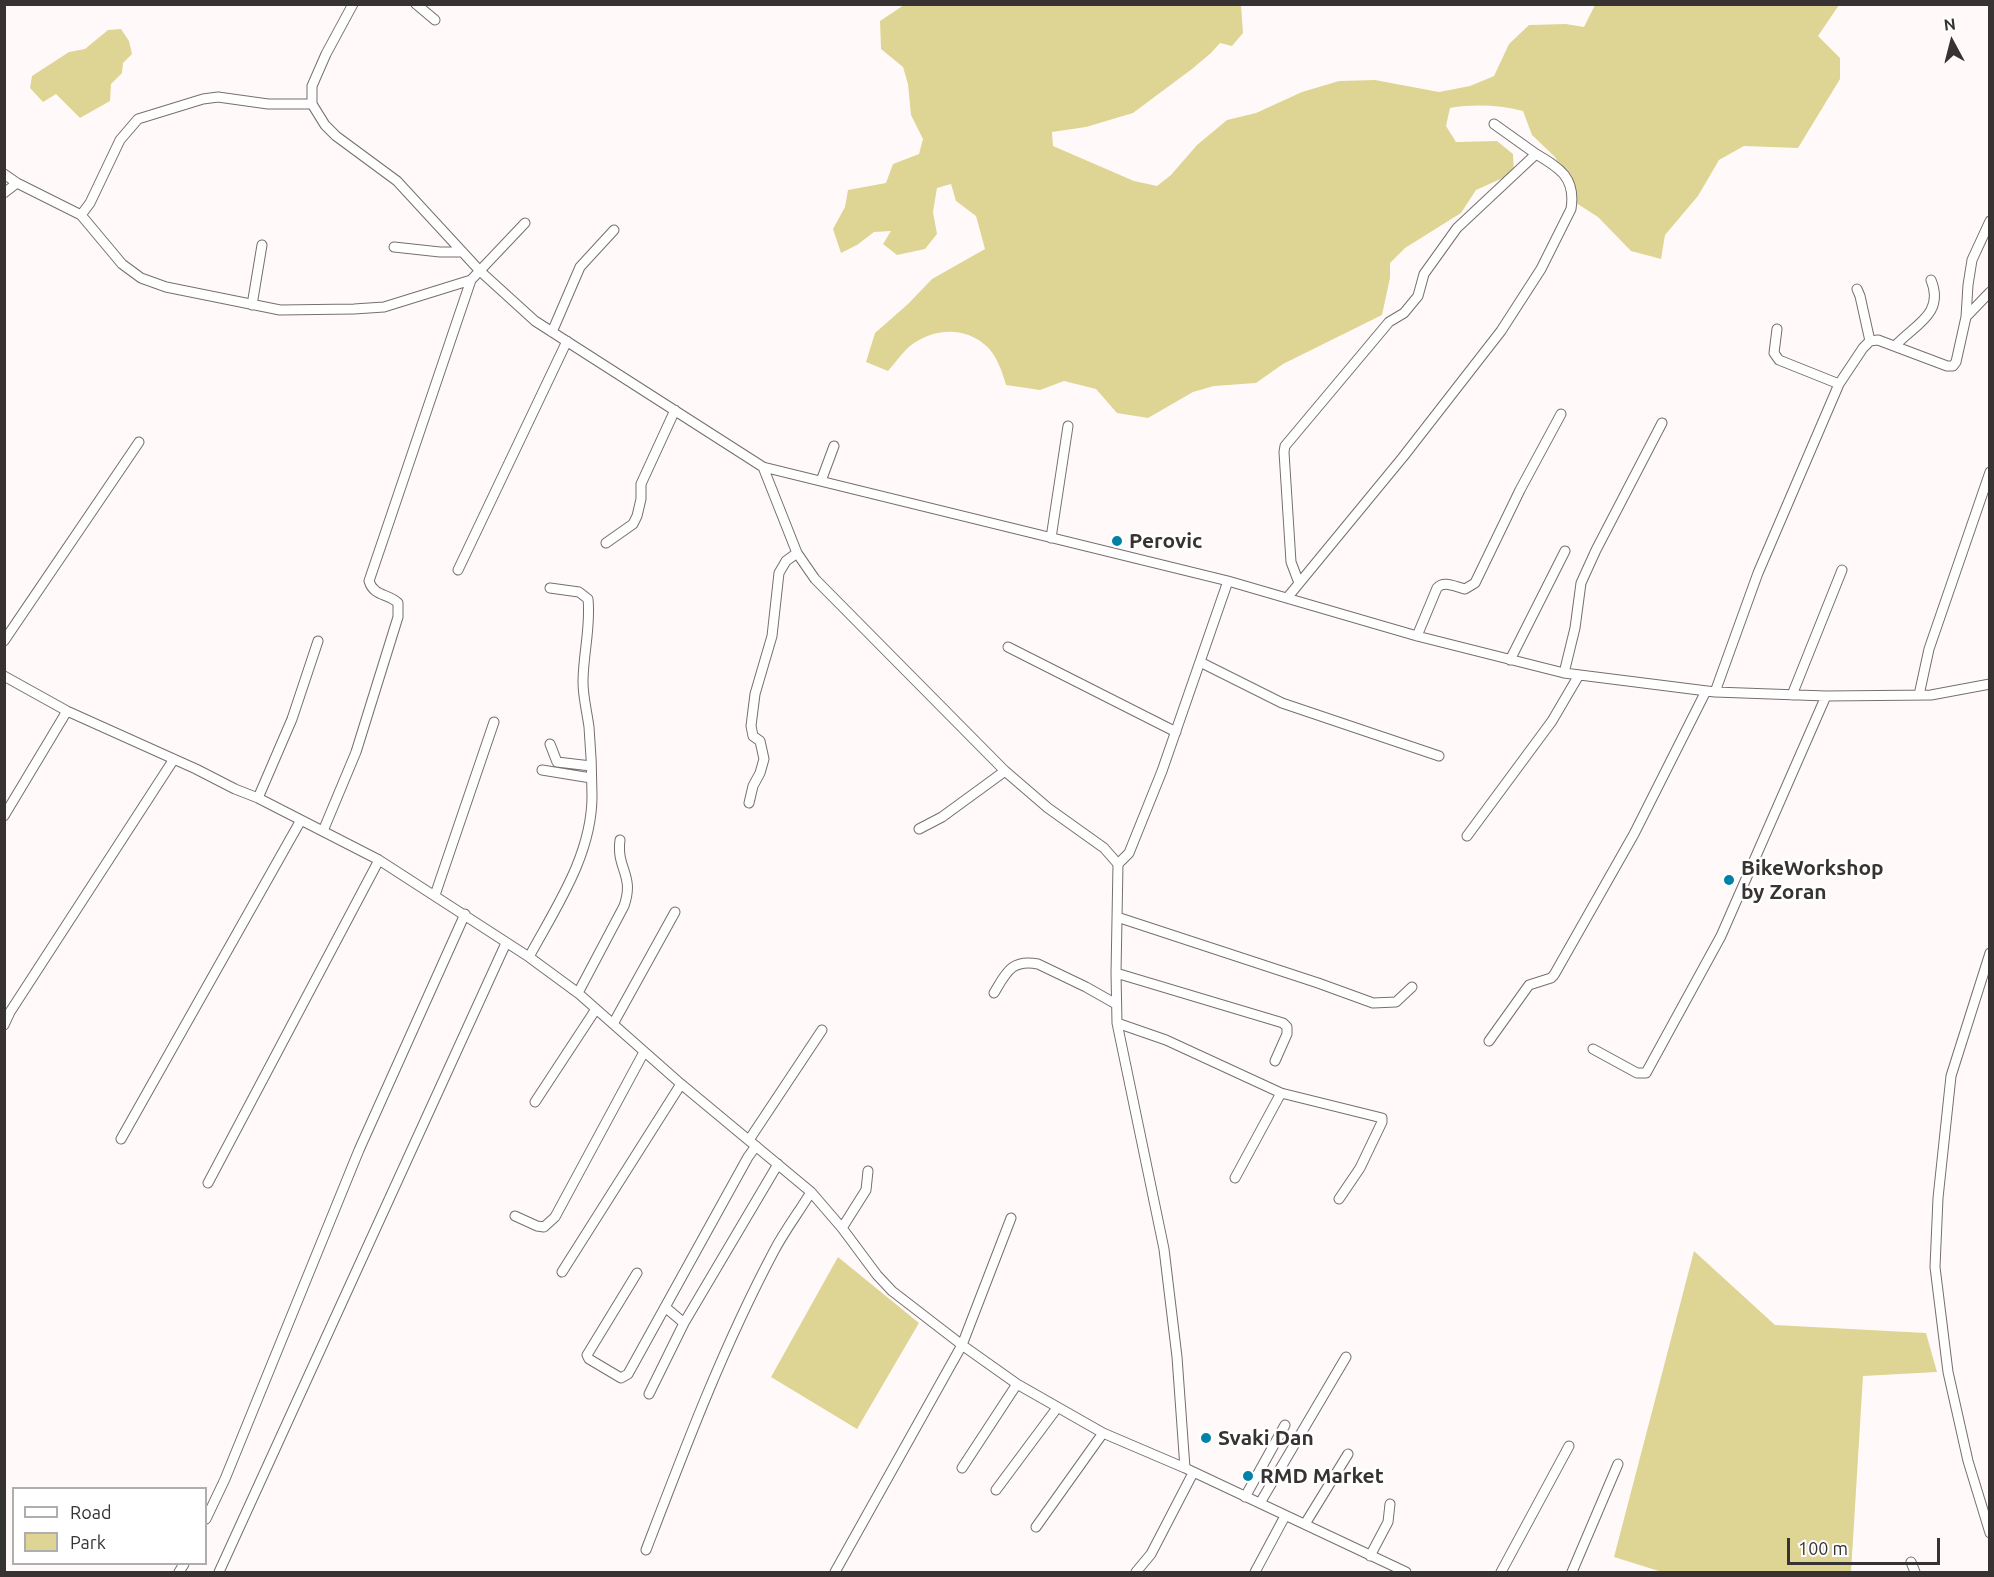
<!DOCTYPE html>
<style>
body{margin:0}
#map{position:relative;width:1994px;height:1577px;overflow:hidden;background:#fffaf9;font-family:Ubuntu,sans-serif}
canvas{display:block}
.frame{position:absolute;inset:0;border:6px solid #363332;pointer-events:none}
.legend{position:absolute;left:12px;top:1487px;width:195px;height:78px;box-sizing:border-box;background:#fff;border:2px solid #afadad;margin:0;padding:8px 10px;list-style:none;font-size:18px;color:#363332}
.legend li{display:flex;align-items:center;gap:12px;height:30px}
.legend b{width:30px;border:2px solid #afadad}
.north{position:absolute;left:1922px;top:12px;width:60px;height:60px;-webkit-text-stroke:4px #fff;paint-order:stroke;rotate:353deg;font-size:16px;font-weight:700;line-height:24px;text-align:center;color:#363332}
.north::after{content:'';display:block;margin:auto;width:21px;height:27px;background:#363332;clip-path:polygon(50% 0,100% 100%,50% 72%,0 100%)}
.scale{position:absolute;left:1787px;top:1538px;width:153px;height:27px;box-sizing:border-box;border:3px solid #363332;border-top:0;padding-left:8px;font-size:18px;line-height:21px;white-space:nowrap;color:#363332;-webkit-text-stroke:4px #fff;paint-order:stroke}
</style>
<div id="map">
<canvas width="1994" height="1577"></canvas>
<div class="frame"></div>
<ul class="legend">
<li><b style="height:8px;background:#fff"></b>Road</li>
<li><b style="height:16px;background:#ded594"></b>Park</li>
</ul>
<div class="north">N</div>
<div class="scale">100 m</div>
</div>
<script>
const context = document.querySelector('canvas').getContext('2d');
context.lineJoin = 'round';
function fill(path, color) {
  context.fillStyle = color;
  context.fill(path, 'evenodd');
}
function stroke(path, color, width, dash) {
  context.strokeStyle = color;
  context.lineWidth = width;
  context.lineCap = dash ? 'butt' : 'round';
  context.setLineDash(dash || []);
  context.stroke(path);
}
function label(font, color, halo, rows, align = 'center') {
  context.font = font + ' Ubuntu,sans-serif';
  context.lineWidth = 5;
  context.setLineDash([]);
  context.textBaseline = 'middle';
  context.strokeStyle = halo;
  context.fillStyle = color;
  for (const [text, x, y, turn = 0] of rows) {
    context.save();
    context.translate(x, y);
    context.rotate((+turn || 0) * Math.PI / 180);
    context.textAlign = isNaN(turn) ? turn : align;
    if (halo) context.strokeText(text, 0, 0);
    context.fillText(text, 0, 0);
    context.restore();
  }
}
const green = new Path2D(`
 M904 5H1241L1243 33 1232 46 1220 43 1211 53 1192 69 1133 113 1086 127 1052 132 1053 146 1134 181 1157 186 1171 175 1197 145 1227 120 1256 113 1302 92 1339 81 1375 80 1439 92 1470 86 1494 76 1509 44 1529 25 1566 24 1584 27 1595 5H1839L1818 36 1840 58V79L1798 148 1744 146 1719 160 1698 196 1665 235 1661 259 1631 251 1598 217 1573 201 1566 176 1555 157 1532 135 1523 111C1498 105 1475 104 1450 108L1446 126 1456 142 1497 141 1513 154 1514 173 1476 190 1461 213 1405 248 1390 263V278L1382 315 1283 364 1256 383 1214 386 1193 392 1148 418 1117 413 1096 389 1064 381 1040 390 1006 385C1002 371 996 353 984 344 962 326 932 329 910 346 902 353 895 363 888 371L866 362 875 333 908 304 932 279 985 249 976 216 956 201 951 184 937 188 933 212 937 234 925 249 897 255 883 244 891 231 874 232 857 245 841 253 833 229 845 207 848 190 886 183 893 164 919 154 923 139 911 115 908 84 903 67 881 49 880 21Z
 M121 29 129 41 132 54 123 63 122 73 111 84 110 101 80 118 56 94 43 102 30 88 32 76 69 52 85 49 108 30Z
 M1694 1251 1775 1325 1926 1333 1937 1372 1863 1376 1851 1572H1662L1614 1557Z
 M838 1257 919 1323 857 1429 771 1377Z`);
const minor = new Path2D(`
 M353 4 326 54 312 86V104L325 125 336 136 397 181 480 271 535 321 763 467 797 553 815 579 1005 771 1048 808 1104 848 1118 864 1116 973 1117 1023 1164 1249 1177 1357 1185 1468
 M416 4 435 20
 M4 174 17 183
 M4 193 17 183 81 215 122 264 141 278 166 287 280 310 354 309 384 307 471 280 525 223
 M81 215 90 203 120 140 138 119 203 99 218 97 268 104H312
 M394 247 440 252H461
 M1857 289 1860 296 1870 341
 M252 305 262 245
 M1966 317 1968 285 1972 260 1990 221
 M1777 329 1774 353 1779 360 1839 384
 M552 332 580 267 614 230
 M1896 345C1914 325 1945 314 1931 280
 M763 467 1228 581 1417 636 1564 673 1715 692 1826 696 1931 695 1990 684
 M821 481 834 446
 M1051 538 1068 426
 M606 543 633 524 637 516 641 499V484L675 410
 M458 570 567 341
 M1299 583 1291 562 1284 452 1285 446 1389 322 1404 313 1418 296 1424 274 1457 228 1536 154 1494 124
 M1287 598 1403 457 1501 331 1541 269 1571 209C1576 178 1560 168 1536 154
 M1417 636 1437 588C1444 580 1455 587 1465 589L1475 583 1520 490 1561 414
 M4 641 139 442
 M1008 647 1176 732
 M1510 660 1565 551
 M1200 662 1282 703 1439 756
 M1564 673 1575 628 1581 583 1596 550 1662 423
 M4 676 67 711 196 769 235 789 258 798 379 860 529 957 578 993 681 1084 811 1192 842 1228 877 1275 892 1291 962 1345 1017 1384 1103 1433 1185 1468 1406 1572
 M1715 692 1758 573 1839 384 1863 348 1870 341 1878 340 1947 366H1953L1956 362 1966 317 1990 292
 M1792 695 1842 570
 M1919 695 1929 649 1990 472
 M550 744 557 762 591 766
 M542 770 591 778
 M258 798 292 719 318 641
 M749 803 753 786 760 773 764 759 760 741 753 736 751 726 755 694 772 636 779 573 786 561 797 553
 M4 816 67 711
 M919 829 942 817 1005 771
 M323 831 356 752 398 617V603C388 593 374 597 369 581L471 280
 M1467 836 1552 721 1579 675
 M1118 864 1129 853 1162 771 1228 581
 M435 895 494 722
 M1117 917 1318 983 1373 1003 1396 1002 1412 987
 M1990 953 1951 1076 1938 1198 1935 1267 1948 1372 1968 1461 1990 1533
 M529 957C556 907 592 855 592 796 592 774 591 750 589 727 587 712 583 697 583 682 583 654 591 627 588 599L579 592 550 588
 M1116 973 1283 1023 1287 1027V1034L1275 1061
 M578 993 624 906C635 875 616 869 620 840
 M994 993C1006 973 1011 959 1038 964L1086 987 1116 1004
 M1117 1023 1166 1040 1281 1093 1382 1118V1122L1360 1168 1339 1199
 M613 1024 675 912
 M4 1025 10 1012 174 759
 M1489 1041 1529 985 1551 978 1554 975 1634 834 1706 691
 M1593 1049 1637 1073H1646L1721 936 1826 696
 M535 1102 596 1009
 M121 1139 301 820
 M749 1140 822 1030
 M1235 1178 1281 1093
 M208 1183 379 860
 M515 1216 537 1226 544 1227 555 1217 644 1052
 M842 1228 866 1190 868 1171
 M562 1272 681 1084
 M637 1273 587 1355 589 1359 621 1378 628 1374 748 1157 756 1146
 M665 1307 684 1323
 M649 1394 684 1323 778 1164
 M962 1468 1017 1384
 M996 1490 1057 1408
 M1245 1497 1285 1425
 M1260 1503 1346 1357
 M206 1519 225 1479 359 1150 465 914
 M1305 1524 1348 1454
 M1036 1527 1103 1433
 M646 1550C685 1448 723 1347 774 1251 785 1230 799 1212 811 1192
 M1370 1556 1388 1522 1390 1504
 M1911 1562 1915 1572
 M179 1572 184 1564
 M219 1572 506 943
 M835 1572 962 1345 1011 1218
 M1136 1572 1151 1554 1193 1473
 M1255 1572 1285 1516
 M1501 1572 1569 1446
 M1572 1572 1618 1464`);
const markers = [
 [1117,541,6,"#0082a6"],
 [1729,880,6,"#0082a6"],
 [1206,1438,6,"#0082a6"],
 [1248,1476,6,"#0082a6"]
];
const poiNames = [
 ["Perovic",1129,541],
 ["BikeWorkshop",1741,868],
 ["by Zoran",1741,892],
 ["Svaki Dan",1218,1438],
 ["RMD Market",1260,1476]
];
fill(green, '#ded594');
stroke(minor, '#766f6e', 11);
stroke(minor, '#fff', 9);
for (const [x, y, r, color] of markers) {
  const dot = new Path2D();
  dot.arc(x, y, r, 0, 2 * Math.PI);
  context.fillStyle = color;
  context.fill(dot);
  stroke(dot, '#fff', 2);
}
label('bold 21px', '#363332', '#fff', poiNames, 'left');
</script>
